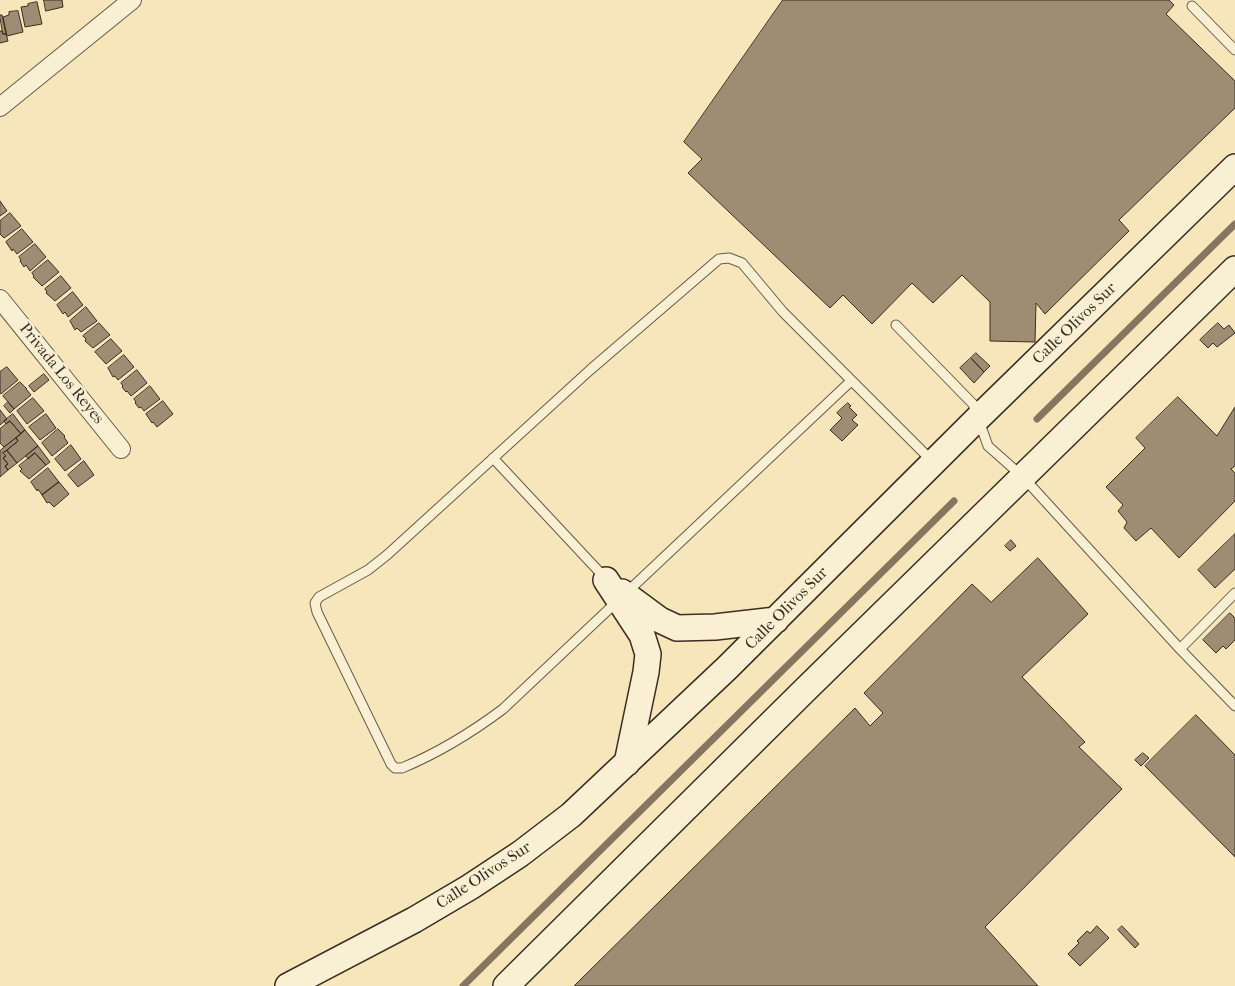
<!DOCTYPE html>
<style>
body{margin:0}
canvas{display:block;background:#f6e6ba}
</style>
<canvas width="1235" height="986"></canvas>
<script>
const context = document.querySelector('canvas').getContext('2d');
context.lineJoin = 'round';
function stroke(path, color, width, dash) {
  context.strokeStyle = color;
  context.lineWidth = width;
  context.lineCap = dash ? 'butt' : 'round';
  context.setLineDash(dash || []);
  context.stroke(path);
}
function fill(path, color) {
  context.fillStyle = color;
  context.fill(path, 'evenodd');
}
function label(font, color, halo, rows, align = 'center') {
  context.font = font + ' "IM FELL French Canon",serif';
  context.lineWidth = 5;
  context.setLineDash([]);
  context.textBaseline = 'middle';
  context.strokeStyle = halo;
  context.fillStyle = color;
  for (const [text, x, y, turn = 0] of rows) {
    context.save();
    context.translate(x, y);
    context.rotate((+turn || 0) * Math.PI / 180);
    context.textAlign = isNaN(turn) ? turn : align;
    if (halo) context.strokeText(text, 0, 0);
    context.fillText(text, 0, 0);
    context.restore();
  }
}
const stream = new Path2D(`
 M1037 419 1235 224
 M463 986 954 501`);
const building = new Path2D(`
 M44 0H62L63 7 46 11Z
 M783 0H1169L1174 5 1166 14 1235 81V108L1119 220 1129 231 1045 314 1036 303 1035 342 990 341V302L962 275 933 303 912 283 872 324 843 295 830 308 688 173 702 159 684 142Z
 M37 2 42 24 25 27 21 7 28 6V4Z
 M18 11 23 32 7 36 3 17 9 15V12Z
 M0 15H2L6 34H3Z
 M0 31H2L3 34H6L8 41 0 43Z
 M0 201 7 211 0 216Z
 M10 213 21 226 4 238 0 234V221Z
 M22 229 33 242 17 254 13 249 12 251 6 242Z
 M35 244 46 257 30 271 26 265 24 267 20 261 21 260 19 257Z
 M48 260 59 272 42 286 33 277 34 276 32 273Z
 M61 276 71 288 55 301 46 293 47 292 45 289Z
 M73 292 83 305 68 317 65 312 63 314 57 305Z
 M86 307 97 321 81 332 77 328 75 330 70 321Z
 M99 323 110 335 93 348 85 341 86 339 83 336Z
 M1218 323 1224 329 1229 325 1235 333 1217 347 1213 343 1208 348 1200 340Z
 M111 339 122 351 106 364 95 352Z
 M976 353 990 366 984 372 971 358Z
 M124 355 134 367 118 380 115 376 113 377 108 368Z
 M971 358 984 372 974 383 960 368Z
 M7 367 18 380 1 394 0 392V372Z
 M137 370 147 383 131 396 127 391 126 392 122 387 123 386 121 383Z
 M44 374 49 380 34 392 29 386Z
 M20 382 27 389H26L31 395 14 409 3 396Z
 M150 386 160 399 144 411 141 407 139 408 135 403 136 402 134 399Z
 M1178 397 1217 436 1235 407V466L1231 469 1235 473V501L1179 558 1151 528 1136 541 1124 528 1127 522 1118 511 1123 505 1106 487 1145 448 1136 438Z
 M33 398 44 411 27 424 17 411Z
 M163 401 173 414 157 427 153 422 152 423 146 414Z
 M8 402 14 409 10 413 4 406Z
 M848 403 851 406 849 407 857 415 852 420 858 425 842 441 830 430 842 418 837 413Z
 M0 410 7 419 0 425Z
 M13 414 25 430 21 434 10 421 6 424 4 421Z
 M46 414 56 428 40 440 29 427Z
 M10 421 21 434 4 447 0 443V429Z
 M58 429 65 436 64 437 68 443 52 456 42 443Z
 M25 430 38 446 17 463 7 450 18 441 16 438Z
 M16 438 18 441 3 453 6 456 3 458 8 464 5 466 8 470 0 477V451Z
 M71 445 81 459 65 471 55 459Z
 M38 446 50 462 46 465 35 453 28 459 26 456Z
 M7 451 17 463 8 470 5 466 8 464 3 458 6 456 3 453Z
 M35 453 46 465 29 479 20 471 22 469 19 466Z
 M84 461 94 475 78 487 68 475Z
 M48 468 59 482 42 495 38 489 37 491 31 482Z
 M59 482 69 494 54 507 49 502 47 503 42 495Z
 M1235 534V569L1215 588 1198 570Z
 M1011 540 1016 546 1010 551 1005 546Z
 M1038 558 1088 614 1022 677 1085 742 1079 747 1122 789 985 927 1038 986H574L855 708 870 726 883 713 864 693 972 584 991 602Z
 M1230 613 1235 618V640L1226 649 1223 646 1216 653 1203 640Z
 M1196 715 1235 755V857L1145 766Z
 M1143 753 1149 758 1141 766 1135 760Z
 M1097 926 1109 938 1080 966 1068 954 1079 943 1077 941 1087 931 1090 933Z
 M1122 926 1139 944 1135 948 1118 930Z`);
const service = new Path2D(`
 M1192 6 1235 50
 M896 325 973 404 988 446 1023 477 1180 649 1235 706
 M851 381 503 709C471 733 438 753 402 768H395L391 764 317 612 315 603 319 597 368 570 387 555 590 370 719 259 729 258 742 263 783 312 932 461
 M493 458 606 579
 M1180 649 1235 593`);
const minor = new Path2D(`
 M0 107 132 0
 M0 299 121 449`);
const secondary = new Path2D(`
 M606 580 642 635 648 654 646 672 627 763
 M622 592 660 620 677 628 715 627 776 620
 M288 986 414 920 470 887 520 854 571 815 727 668 977 419 1235 167
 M506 986 806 689 1235 269`);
const streetNames = [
 ["Calle Olivos Sur",1075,324,-44],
 ["Privada Los Reyes",61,374,51],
 ["Calle Olivos Sur",787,609,-45],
 ["Calle Olivos Sur",484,876,-33]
];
stroke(stream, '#867660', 7);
fill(building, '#9d8d72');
stroke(building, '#3c2c25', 1);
stroke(service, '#6a5a4a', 11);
stroke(minor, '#6a5a4a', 20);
stroke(secondary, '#3c2c25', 28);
stroke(service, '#f9efd2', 9);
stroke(minor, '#f9efd2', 18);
stroke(secondary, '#f9efd2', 25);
label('16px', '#3c2c25', '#f9efd2', streetNames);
</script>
